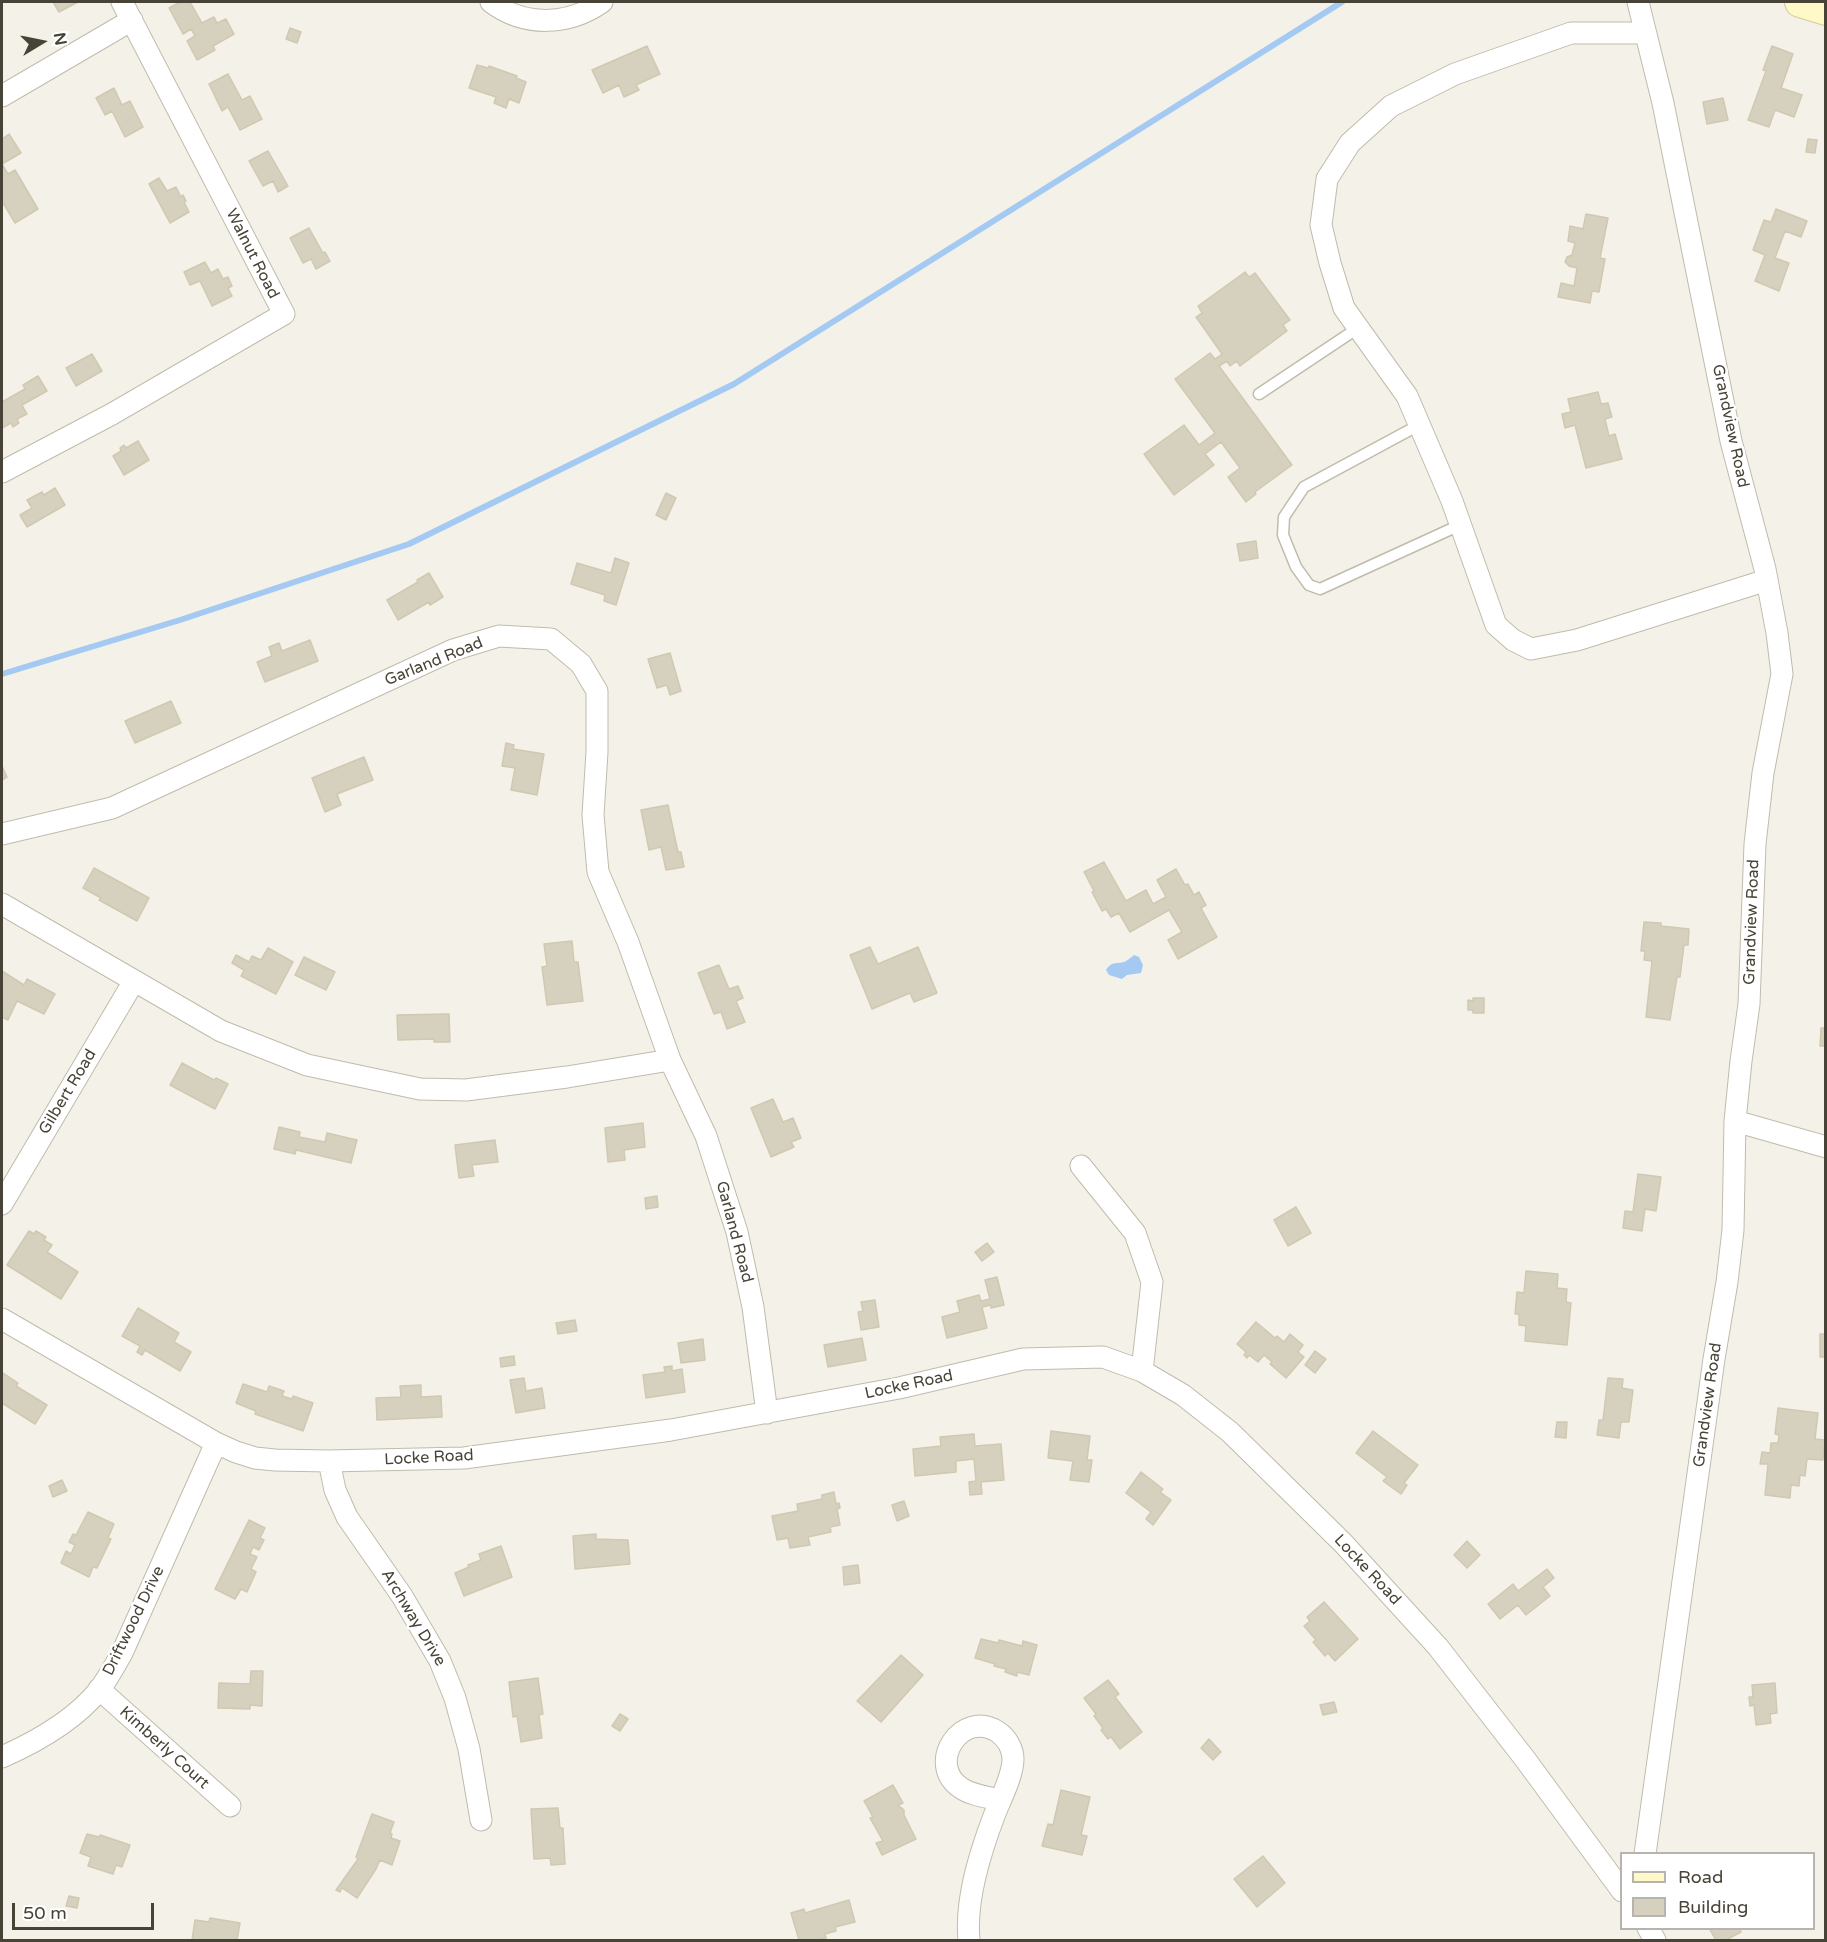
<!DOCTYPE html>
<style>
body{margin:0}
#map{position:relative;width:1827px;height:1942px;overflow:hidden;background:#f4f2e8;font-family:"Varela Round",sans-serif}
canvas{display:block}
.frame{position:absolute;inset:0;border:3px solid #484337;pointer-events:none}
.legend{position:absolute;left:1620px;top:1852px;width:195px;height:78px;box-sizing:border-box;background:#fff;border:2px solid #b6b4af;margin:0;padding:8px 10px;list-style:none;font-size:18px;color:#484337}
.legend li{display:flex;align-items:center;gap:12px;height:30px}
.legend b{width:30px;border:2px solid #b6b4af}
.north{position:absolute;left:12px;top:12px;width:60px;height:60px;-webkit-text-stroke:4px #fff;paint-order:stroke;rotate:80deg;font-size:16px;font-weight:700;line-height:24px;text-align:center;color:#484337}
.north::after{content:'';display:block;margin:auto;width:21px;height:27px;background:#484337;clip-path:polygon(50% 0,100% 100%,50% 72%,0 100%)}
.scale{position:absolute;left:12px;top:1903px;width:142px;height:27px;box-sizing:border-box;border:3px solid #484337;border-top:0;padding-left:8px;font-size:18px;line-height:21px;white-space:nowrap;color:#484337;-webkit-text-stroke:4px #fff;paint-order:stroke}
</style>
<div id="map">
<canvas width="1827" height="1942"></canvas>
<div class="frame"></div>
<ul class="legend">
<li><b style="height:8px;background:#fff8c8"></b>Road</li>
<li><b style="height:16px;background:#d6d0be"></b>Building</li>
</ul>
<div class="north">N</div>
<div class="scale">50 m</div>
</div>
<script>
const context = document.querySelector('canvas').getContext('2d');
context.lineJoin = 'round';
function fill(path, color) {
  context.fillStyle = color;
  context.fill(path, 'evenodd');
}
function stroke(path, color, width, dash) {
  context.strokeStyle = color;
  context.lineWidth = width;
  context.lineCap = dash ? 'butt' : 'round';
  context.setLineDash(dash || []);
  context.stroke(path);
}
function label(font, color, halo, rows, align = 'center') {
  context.font = font + ' "Varela Round",sans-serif';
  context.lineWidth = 5;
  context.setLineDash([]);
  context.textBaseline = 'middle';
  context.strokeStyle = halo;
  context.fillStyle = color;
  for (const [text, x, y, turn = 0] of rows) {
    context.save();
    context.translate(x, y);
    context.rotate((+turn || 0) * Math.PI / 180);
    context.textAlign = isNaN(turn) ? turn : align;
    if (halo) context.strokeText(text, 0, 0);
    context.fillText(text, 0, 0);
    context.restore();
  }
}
const water = new Path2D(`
 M1134 955 1139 957 1143 965 1141 973 1127 975 1122 979 1109 975 1106 970C1112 960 1118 965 1126 961 1129 959 1132 957 1134 955Z`);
const stream = new Path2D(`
 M2 674 180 620 409 544 734 384 1342 2`);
const building = new Path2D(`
 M53 2H78L59 12Z
 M180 2H190L202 23 214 17 217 23 226 19 234 34 213 46 215 50 197 60 187 41 195 36 191 29 183 34 169 8Z
 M290 28 301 32 297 43 286 39Z
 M647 46 660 74 636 85 639 90 624 97 619 85 603 93 592 70Z
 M1772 46 1793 54 1781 88 1802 95 1794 117 1775 110 1769 127 1748 120 1766 71 1763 70Z
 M477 65 488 68 489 66 517 76 516 78 526 82 519 103 509 99 506 108 494 103 496 97 469 88Z
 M228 74 242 100 250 96 262 119 240 130 228 107 222 111 209 84Z
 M114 88 122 105 130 101 143 127 125 137 112 111 105 115 96 98Z
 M1723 98 1728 120 1707 124 1703 102Z
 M9 134 21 153 2 164 8 174 15 170 38 209 15 223 2 201V139Z
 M1808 139 1817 140 1815 153 1806 152Z
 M268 151 288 186 278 192 273 181 263 186 249 161Z
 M159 178 167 191 176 187 181 197 183 195 186 201 184 202 189 212 170 223 149 184Z
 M1776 209 1807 221 1801 237 1785 231 1775 258 1789 263 1779 291 1755 281 1765 255 1753 250 1764 220 1771 222Z
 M1586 214 1608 218 1600 258 1605 259 1599 292 1592 291 1590 303 1558 297 1561 283 1574 286 1577 268 1569 266 1565 262 1567 257 1572 255 1575 243 1568 241 1570 226 1583 229Z
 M309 228 323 253 325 252 330 261 316 269 311 259 303 263 290 238Z
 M205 262 211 273 218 269 223 279 228 277 232 286 228 288 232 296 212 306 200 281 190 285 184 272Z
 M1245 272 1249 277 1255 273 1290 320 1283 325 1287 331 1240 366 1237 361 1230 366 1227 361 1219 366 1292 465 1255 492 1256 494 1246 502 1228 477 1240 468 1221 442 1205 454 1214 465 1174 495 1144 454 1184 425 1199 445 1215 433 1175 379 1210 353 1215 359 1222 354 1196 317 1202 313 1198 306Z
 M92 354 102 371 76 386 66 368Z
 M38 376 47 391 22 405 27 414 17 419 19 423 13 427 11 423 2 428V402L25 389 23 385Z
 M1598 392 1601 404 1608 403 1612 417 1605 419 1609 436 1615 434 1622 459 1586 468 1575 425 1565 428 1562 414 1571 412 1568 399Z
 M138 441 149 460 124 475 113 456 121 451 120 448 124 445 126 448Z
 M55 488 65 505 27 527 20 515 32 508 27 500 42 492 44 495Z
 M666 493 676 498 666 520 656 515Z
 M1256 541 1258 558 1240 561 1237 544Z
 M615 558 629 563 616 605 604 601 605 595 571 584 577 563 611 573Z
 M429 573 443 597 430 605 429 602 398 620 387 600 418 582 417 580Z
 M310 640 318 661 265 682 257 662 272 656 269 647 279 643 282 651Z
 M670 653 681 691 670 695 667 685 657 688 648 659Z
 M171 701 181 723 135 743 125 721Z
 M506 743 514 745 513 749 544 754 537 795 511 790 515 768 502 766Z
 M364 757 373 780 337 794 341 805 325 812 312 778Z
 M2 766 7 777 2 780Z
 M668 805 678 852H681L684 867 666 870 661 847 649 850 641 810Z
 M1104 862 1126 901 1146 890 1153 904 1166 897 1157 880 1176 869 1185 885 1188 884 1194 895 1199 892 1206 905 1201 908 1217 937 1178 959 1168 940 1182 932 1169 910 1130 932 1119 913 1111 917 1106 909 1102 911 1092 892 1094 891 1084 872Z
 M94 868 149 898 137 921 99 900 101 898 83 888Z
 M1644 922 1661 923V926L1689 929 1688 945H1684L1680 977H1677L1670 1020 1646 1017 1652 961 1644 960 1645 951H1641Z
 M572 941 574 962H578L583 1001 547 1005 542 967 547 966 544 944Z
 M870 947 878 964 918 947 937 993 914 1002 910 993 872 1009 850 955Z
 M268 948 293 962 276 994 241 976 244 970 232 963 236 955 249 962 252 956 261 960Z
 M304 957 335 972 326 990 295 975Z
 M719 965 729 989 738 986 743 998 736 1001 745 1022 727 1029 721 1012 714 1014 698 973Z
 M2 971 24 985 27 979 55 994 44 1014 17 1001 8 1020 2 1017Z
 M1473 998H1484V1013H1473V1010H1468V1000L1473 1001Z
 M449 1014 450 1042H434V1039L398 1040 397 1015Z
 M1821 1028H1826V1046H1820Z
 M182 1063 214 1080 216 1078 228 1084 215 1109 170 1085Z
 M773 1099 783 1122 793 1118 801 1138 791 1142 794 1147 771 1157 751 1108Z
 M643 1123 645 1147 624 1150 625 1160 608 1162 605 1128Z
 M279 1127 300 1132 299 1137 325 1142 327 1133 357 1140 351 1163 296 1150 295 1154 274 1149Z
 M495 1140 498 1162 472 1165 474 1176 459 1178 455 1145Z
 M1638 1174 1661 1177 1656 1211 1645 1209 1642 1231 1623 1228 1625 1211 1633 1212Z
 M657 1196 658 1207 646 1209 645 1198Z
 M1296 1207 1311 1233 1288 1246 1274 1220Z
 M29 1231 34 1234 36 1231 46 1237 44 1240 52 1245 47 1252 78 1272 61 1299 7 1265Z
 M987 1243 994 1252 982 1261 975 1252Z
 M1526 1271 1558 1274 1557 1288 1567 1289 1566 1302 1571 1303 1567 1345 1525 1341 1526 1326 1519 1325V1314H1515L1517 1292 1524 1293Z
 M997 1277 1004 1305 991 1308V1305L982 1307 987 1328 947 1338 942 1317 960 1312 957 1301 979 1295 981 1301 990 1299 985 1280Z
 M875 1300 879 1327 861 1330 858 1312 863 1311 861 1302Z
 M138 1308 179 1333 174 1342 191 1352 180 1371 145 1350 142 1355 137 1352 140 1346 122 1336Z
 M575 1320 577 1331 558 1334 556 1323Z
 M1256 1322 1275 1338 1277 1336 1284 1342 1290 1334 1303 1345 1298 1352 1304 1357 1286 1378 1270 1364 1272 1362 1264 1355 1258 1362 1249 1355 1247 1358 1244 1355 1246 1352 1237 1344Z
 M1820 1334H1826V1357H1820Z
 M862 1338 866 1360 828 1367 824 1345Z
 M703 1339 705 1360 681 1363 678 1343Z
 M1315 1351 1326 1359 1315 1373 1305 1365Z
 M514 1356 515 1365 501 1367 500 1358Z
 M672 1366V1371L682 1369 685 1392 646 1398 643 1375 665 1372 664 1367Z
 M3 1373 18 1383 16 1386 47 1405 35 1424 2 1403V1376Z
 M524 1378 526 1391 542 1388 545 1408 516 1413 510 1380Z
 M1608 1378 1623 1379 1622 1388 1633 1390 1629 1422H1621L1619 1438 1597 1435 1599 1420H1603Z
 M243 1384 267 1392 269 1386 284 1391 282 1396 292 1399 293 1396 313 1403 303 1431 255 1414 256 1411 236 1403Z
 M421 1385V1397L441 1396 442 1417 377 1420 376 1398 401 1397 400 1386Z
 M1778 1408 1818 1413 1815 1439 1825 1440 1823 1460 1807 1459 1805 1476 1800 1475 1799 1486 1791 1485 1790 1498 1765 1495 1768 1464H1760L1762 1452 1770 1453 1771 1443H1778L1779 1435 1775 1434Z
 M1557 1422H1567L1566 1438 1555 1437Z
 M1051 1431 1090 1436 1087 1460H1092L1089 1482 1070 1480 1073 1461 1048 1458Z
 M1373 1431 1418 1465 1404 1483 1407 1485 1401 1494 1383 1481 1387 1477 1356 1453Z
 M974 1434 975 1446 1001 1444 1004 1480 981 1482 982 1494 970 1495 969 1482 976 1481 974 1459 956 1461V1472L915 1476 913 1449 941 1446 940 1437Z
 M1141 1472 1163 1489 1160 1492 1171 1500 1153 1525 1146 1519 1151 1512 1126 1493Z
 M62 1480 67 1491 53 1497 49 1486Z
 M834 1492 836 1504 839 1503 840 1508 837 1509 840 1525 830 1527 831 1532 808 1537 810 1545 790 1548 788 1538 777 1540 772 1516 798 1511 797 1504 822 1499V1495Z
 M904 1501 909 1516 897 1521 892 1505Z
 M88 1512 114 1524 108 1538 111 1539 97 1568 93 1567 89 1577 61 1563 66 1551 71 1554 75 1545 69 1542 73 1534 76 1535Z
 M249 1520 265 1528 260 1538 264 1540 259 1550 253 1547 250 1554 257 1557 251 1569 256 1572 247 1592 241 1589 235 1599 215 1589Z
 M596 1534V1539L628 1540 630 1564 575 1569 573 1536Z
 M1467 1541 1480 1555 1467 1568 1454 1555Z
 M501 1546 512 1577 464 1596 455 1573 469 1567 468 1565 481 1560 479 1554Z
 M858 1565 860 1583 844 1585 843 1567Z
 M1547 1569 1554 1578 1543 1587 1550 1596 1526 1615 1518 1605 1500 1619 1488 1604 1513 1584 1518 1591Z
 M1324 1602 1358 1639 1335 1661 1328 1653 1325 1656 1313 1642 1316 1640 1304 1626 1310 1621 1307 1617Z
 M981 1639 998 1643 999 1640 1022 1646 1023 1641 1037 1645 1029 1675 1017 1672V1676L1005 1672 1006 1669 994 1666 995 1664 975 1658Z
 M901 1655 923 1675 881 1722 857 1701Z
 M251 1671H263L262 1706 250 1705V1709L218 1708 219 1683 250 1684Z
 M538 1678 543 1714 539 1715 542 1738 521 1742 517 1716 513 1717 509 1682Z
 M1108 1680 1119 1694 1115 1697 1142 1732 1120 1749 1111 1737 1108 1739 1101 1730 1103 1728 1094 1716 1096 1714 1084 1698Z
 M1775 1683 1777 1713 1770 1714 1771 1723 1756 1725 1754 1705 1750 1706 1749 1697H1753L1752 1685Z
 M1334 1702 1337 1712 1323 1715 1320 1705Z
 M620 1714 628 1719 620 1731 612 1726Z
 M1209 1739 1221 1752 1213 1760 1201 1748Z
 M893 1785 903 1803 898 1805 904 1810V1815L916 1839 882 1855 876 1843 883 1841 870 1818 873 1817 864 1801Z
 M1061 1790 1090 1797 1081 1835 1087 1836 1082 1855 1042 1846 1048 1824 1053 1825Z
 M558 1808 560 1828H563L565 1864 551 1865 550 1858 534 1859 531 1809Z
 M372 1814 394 1822 390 1833 392 1834 391 1838 400 1841 392 1865 380 1860 376 1869 357 1898 342 1888 340 1892 336 1890 358 1859 356 1857Z
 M87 1834 99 1837 100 1835 130 1845 122 1867 116 1865 113 1874 88 1866 91 1857 80 1853Z
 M1263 1856 1285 1883 1257 1907 1234 1879Z
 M69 1896 79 1898 77 1908 66 1906Z
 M849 1900 855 1922 835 1927 836 1931 825 1934 826 1938 816 1940H799L791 1913 804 1909 805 1913Z
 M210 1918 240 1923 237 1940H192L195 1920 209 1922Z
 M1709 1928H1739L1741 1932 1726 1940H1716Z`);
const service = new Path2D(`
 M1259 394 1358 328
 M1419 425 1304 487 1284 517 1283 535 1296 567 1309 585 1320 589 1460 525`);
const minor = new Path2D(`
 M491 2C524 27 568 26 602 2
 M1638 2 1663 103 1731 441 1765 569 1777 633 1782 674 1763 773 1755 844 1749 1004 1741 1061 1735 1121 1733 1230 1727 1282 1714 1359 1645 1854
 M1645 33H1571L1455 74 1391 106 1350 143 1327 179 1321 225 1330 263 1344 308 1407 396 1452 501 1496 625 1513 640 1531 649 1577 640 1767 580
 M2 96 132 20
 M2 472 112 414 284 314 122 2
 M2 834 112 808 453 650 499 636 551 639 581 664 597 691V752L593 815 598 872 628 942 670 1060 706 1136 737 1232 753 1307 767 1413
 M2 904 221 1031 307 1065 420 1089 466 1090 567 1077 670 1060
 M1735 1121 1826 1147
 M1081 1166 1135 1233 1152 1282 1142 1371
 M2 1204 134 981
 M2 1319 216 1443 236 1452 255 1458 275 1460 329 1461 464 1458 671 1430 899 1388 1023 1359 1103 1357 1142 1371 1183 1395 1230 1432 1343 1543 1438 1647 1525 1759 1622 1891
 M329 1461 335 1490 347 1517 402 1596 440 1661 455 1698 469 1749 481 1820
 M99 1689 230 1806
 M2 1757C36 1742 76 1719 100 1689 108 1678 115 1665 122 1653L216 1443
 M1648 1928 1655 1940
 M969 1940C965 1900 980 1853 994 1816 1000 1800 1013 1776 1013 1759 1013 1749 1007 1738 998 1732 962 1708 925 1764 961 1788 971 1795 987 1797 1000 1800`);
const secondary = new Path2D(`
 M1800 2 1826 10`);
const streetNames = [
 ["Walnut Road",252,254,63],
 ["Grandview Road",1730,426,78],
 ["Garland Road",434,662,-22],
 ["Grandview Road",1752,922,-88],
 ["Gilbert Road",68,1092,-59],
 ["Garland Road",734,1232,75],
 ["Locke Road",909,1385,-12],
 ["Grandview Road",1708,1405,-82],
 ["Locke Road",429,1458,-3],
 ["Locke Road",1367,1570,47],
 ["Archway Drive",413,1618,59],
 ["Driftwood Drive",134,1621,-64],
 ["Kimberly Court",164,1748,42]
];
fill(water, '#a4c9f2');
stroke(stream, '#a4c9f2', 6);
fill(building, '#d6d0be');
stroke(building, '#d1c8b1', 1.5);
stroke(service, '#c0bbab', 13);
stroke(minor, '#c0bbab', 23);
stroke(secondary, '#d5cc98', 32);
stroke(service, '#fff', 10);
stroke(minor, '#fff', 21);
stroke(secondary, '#fff8c8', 30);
label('16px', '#484337', '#fff', streetNames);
</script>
